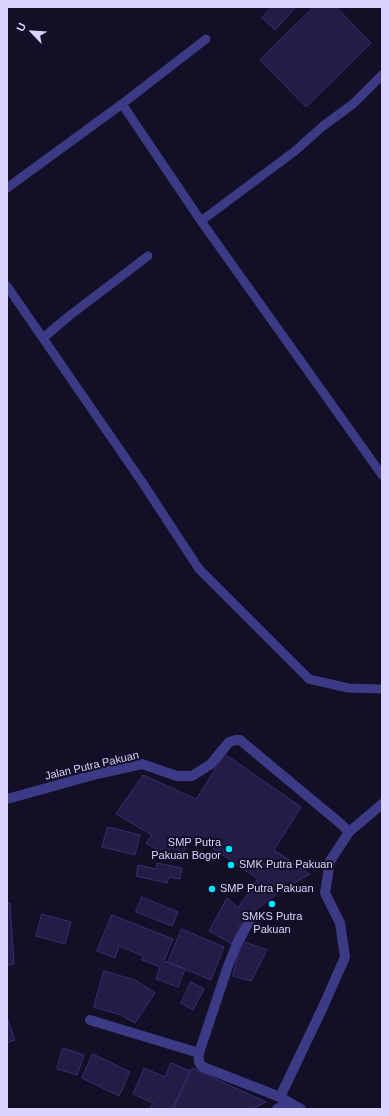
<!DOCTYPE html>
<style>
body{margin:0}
#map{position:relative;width:389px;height:1116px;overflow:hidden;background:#130f26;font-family:Arial,sans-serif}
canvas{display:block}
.frame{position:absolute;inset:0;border:8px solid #d9d4ff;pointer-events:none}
.north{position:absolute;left:12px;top:12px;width:40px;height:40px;-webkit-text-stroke:3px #130f26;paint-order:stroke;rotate:295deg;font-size:11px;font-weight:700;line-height:16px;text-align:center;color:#d9d4ff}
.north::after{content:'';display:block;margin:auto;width:14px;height:18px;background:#d9d4ff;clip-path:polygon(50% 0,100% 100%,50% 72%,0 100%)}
</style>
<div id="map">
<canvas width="389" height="1116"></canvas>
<div class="frame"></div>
<div class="north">U</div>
</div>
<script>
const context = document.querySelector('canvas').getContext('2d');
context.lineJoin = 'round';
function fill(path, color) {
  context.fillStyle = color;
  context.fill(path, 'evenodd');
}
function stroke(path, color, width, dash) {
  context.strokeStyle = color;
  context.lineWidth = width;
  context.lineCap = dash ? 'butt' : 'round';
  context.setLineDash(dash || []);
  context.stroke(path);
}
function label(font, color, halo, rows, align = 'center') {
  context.font = font + ' Arial,sans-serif';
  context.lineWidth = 4;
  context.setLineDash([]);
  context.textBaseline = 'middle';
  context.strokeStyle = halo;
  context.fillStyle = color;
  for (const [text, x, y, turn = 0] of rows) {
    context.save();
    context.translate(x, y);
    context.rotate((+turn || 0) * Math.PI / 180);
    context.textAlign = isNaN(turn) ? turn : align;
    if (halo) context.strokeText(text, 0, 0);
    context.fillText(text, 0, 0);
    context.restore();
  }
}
const building = new Path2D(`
 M272 7H296L275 30 262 18Z
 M314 7H336L371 43 306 107 260 60Z
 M225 754 301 807 274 850 310 874 285 888 243 919 232 944 209 931 227 898 238 908 258 879 195 836 176 861 146 843 152 835 116 814 143 775 196 799Z
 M108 827 140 835 135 855 102 847Z
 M157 863 182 868 180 879 169 877 167 883 136 876 138 865 156 869Z
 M142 897 178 912 172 926 136 912Z
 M7 903H10L14 964 7 965Z
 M42 914 71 922 65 944 36 936Z
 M112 915 173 939 164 961 185 969 178 987 156 979 160 967 142 960 143 956 119 946 115 958 97 951Z
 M182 929 224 947 211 980 168 962Z
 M242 941 267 950 251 981 233 976Z
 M104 971 135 980 155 993 135 1023 121 1015 94 1007Z
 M191 982 204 989 193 1010 181 1003Z
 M7 1018 15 1040 7 1043Z
 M63 1048 84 1055 77 1075 57 1069Z
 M93 1054 130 1072 119 1096 82 1078Z
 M171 1063 190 1071 173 1109H150L153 1103 133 1094 144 1068 165 1077Z
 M192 1068 266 1102 251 1109H173Z`);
const service = new Path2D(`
 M122 104 201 221 382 475
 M7 188 122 104 206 39
 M201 221 295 151 323 126 353 104 382 75
 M7 286 142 482 199 569 309 679 348 688 382 689
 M43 338 69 316 148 256`);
const minor = new Path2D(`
 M7 799 97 774 142 764 177 776H192L211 764 229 742 236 740H240L341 824 349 832
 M251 918 236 946 228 966 199 1053C198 1059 198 1064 203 1067L280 1097 301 1109
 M90 1020 199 1053
 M280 1097 323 1007 345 957 340 923 325 893 330 861 349 832 382 804
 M277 1109 289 1102`);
const markers = [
 [229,849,4,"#00e5ff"],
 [231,865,4,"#00e5ff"],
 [212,889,4,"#00e5ff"],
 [272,904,4,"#00e5ff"]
];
const streetNames = [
 ["Jalan Putra Pakuan",92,766,-13]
];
const poiNames = [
 ["SMP Putra",221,843,"right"],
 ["Pakuan Bogor",221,856,"right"],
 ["SMK Putra Pakuan",239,865],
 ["SMP Putra Pakuan",220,889],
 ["SMKS Putra",272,917,"center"],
 ["Pakuan",272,930,"center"]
];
fill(building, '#241b47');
stroke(building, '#3b2d73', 1);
stroke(service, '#3d3a85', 9);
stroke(minor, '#3d3a85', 10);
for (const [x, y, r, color] of markers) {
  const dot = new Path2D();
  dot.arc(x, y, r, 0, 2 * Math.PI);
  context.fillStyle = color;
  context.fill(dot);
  stroke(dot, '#130f26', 1.5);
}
label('11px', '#d9d4ff', '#130f26', streetNames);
label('11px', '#d9d4ff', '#130f26', poiNames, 'left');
</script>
